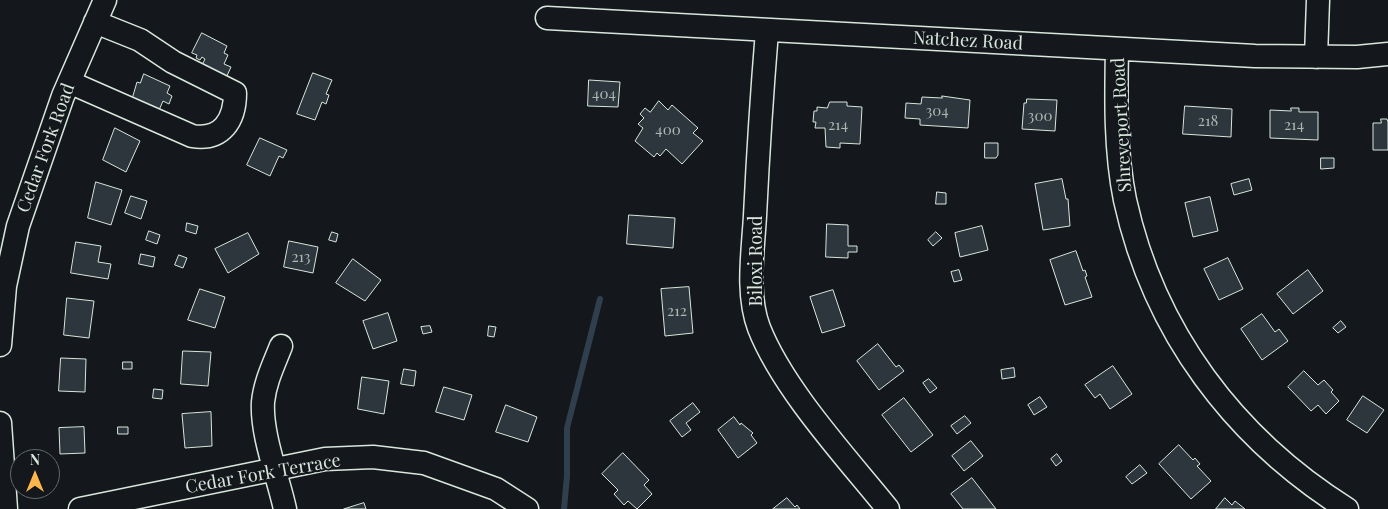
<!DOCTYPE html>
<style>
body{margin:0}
#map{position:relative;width:1388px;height:509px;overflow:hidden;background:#14181c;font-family:"Playfair Display",serif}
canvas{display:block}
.north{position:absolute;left:10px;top:449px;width:50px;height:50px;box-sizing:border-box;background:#14181c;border:1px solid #626a69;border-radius:50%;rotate:0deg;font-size:14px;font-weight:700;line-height:20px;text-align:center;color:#d8e6dc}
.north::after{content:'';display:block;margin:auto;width:18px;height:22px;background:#ffb74d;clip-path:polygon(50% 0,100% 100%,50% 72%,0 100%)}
</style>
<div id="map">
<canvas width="1388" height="509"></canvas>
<div class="north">N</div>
</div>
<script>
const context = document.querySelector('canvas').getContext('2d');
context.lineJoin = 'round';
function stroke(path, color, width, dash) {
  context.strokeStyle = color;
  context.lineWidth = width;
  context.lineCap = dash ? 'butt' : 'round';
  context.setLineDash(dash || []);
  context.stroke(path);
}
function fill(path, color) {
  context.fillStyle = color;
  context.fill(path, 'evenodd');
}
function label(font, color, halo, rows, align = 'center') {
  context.font = font + ' "Playfair Display",serif';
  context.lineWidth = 4;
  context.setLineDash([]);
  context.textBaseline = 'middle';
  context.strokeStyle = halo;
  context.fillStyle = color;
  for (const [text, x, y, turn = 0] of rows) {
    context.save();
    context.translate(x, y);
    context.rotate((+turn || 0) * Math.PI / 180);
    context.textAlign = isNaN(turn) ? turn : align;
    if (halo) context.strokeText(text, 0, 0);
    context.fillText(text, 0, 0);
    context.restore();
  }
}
const stream = new Path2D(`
 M564 509 567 476V428L600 299`);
const building = new Path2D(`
 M202 33 227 46 224 53 228 55 224 64 231 67 225 80 199 71 205 59 202 57 200 60 196 58 197 55 192 53Z
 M313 73 332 80 326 94 329 95 326 104 322 102 315 120 297 114Z
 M144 74 170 86 167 93 172 96 169 104 163 101 156 117 132 99 137 82 140 83Z
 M589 80 620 82 618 107 588 106Z
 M942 96 970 100 968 128 920 125V119L905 118 906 103 921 104 922 97 942 98Z
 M1027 99 1057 100 1055 131 1022 129 1024 103H1026Z
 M659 101 668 110 672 105 698 128 693 133 703 141 682 164 666 149 660 156 657 153 654 157 635 141 643 128 638 124 644 118 640 114 645 108 650 112Z
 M830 102H847V106L862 107 860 144 840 143V148L826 147 825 128H815L816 122H813L814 111H817V107L827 108Z
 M1185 106 1232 109 1231 137 1183 134Z
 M1291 108H1299V112H1318V140L1270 138V110L1291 111Z
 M1381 119H1387L1388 122V150H1373V123H1381Z
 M115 128 140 141 126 172 103 160Z
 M260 138 287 150 283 158 279 156 270 176 247 165Z
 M985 143H998V155L996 158H985Z
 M1321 158H1334V168L1321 169Z
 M1062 179 1066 199H1068L1070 226 1043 230 1035 184Z
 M1249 179 1252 190 1234 195 1231 184Z
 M96 182 122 190 111 225 88 218Z
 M937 192 946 193V204H936Z
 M131 196 147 201 141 219 125 213Z
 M1210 197 1218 231 1193 237 1185 203Z
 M629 215 675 218 673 248 627 244Z
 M187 223 198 226 196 234 186 231Z
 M827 224 848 225V246H857V252H848V258L826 257Z
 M982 226 988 250 960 257 955 233Z
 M149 231 160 235 157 244 146 240Z
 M332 232 338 234 336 242 329 240Z
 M936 232 942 238 933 246 928 240Z
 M248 233 259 254 228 273 215 249Z
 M289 241 318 247 313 273 284 267Z
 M76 242 101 246 98 262 111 264 108 279 71 273Z
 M1076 251 1083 271 1085 270 1087 276 1085 277 1092 297 1065 305 1050 260Z
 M141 254 155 257 153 267 139 264Z
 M179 255 187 258 183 268 175 265Z
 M1228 258 1243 289 1219 300 1204 269Z
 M353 259 381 280 365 301 336 283Z
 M959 270 962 280 954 282 951 272Z
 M1308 270 1323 291 1293 314 1277 294Z
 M689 287 693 333 665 336 661 289Z
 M200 289 225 297 215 328 188 320Z
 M833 290 845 326 822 333 810 297Z
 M67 298 94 301 89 338 64 335Z
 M388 313 397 341 373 349 363 321Z
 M1262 314 1275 332 1279 329 1288 341 1262 360 1241 329Z
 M1341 321 1346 327 1338 333 1333 328Z
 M430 326 432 332 423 334 421 327Z
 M489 326 496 327 494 337 488 336Z
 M878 344 896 367 899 365 904 371 879 390 857 361Z
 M183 351 211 352 208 386 181 384Z
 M61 358 86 359 85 392 59 391Z
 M123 362H132V369H123Z
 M1113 366 1132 394 1110 409 1100 394 1095 398 1085 385Z
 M1014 368 1015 377 1002 379 1001 370Z
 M404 369 416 371 414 386 401 384Z
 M1304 371 1318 385 1324 380 1333 390 1331 392 1339 401 1326 414 1318 405 1311 411 1288 387Z
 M362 377 389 381 384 414 358 409Z
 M929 379 937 388 930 393 923 383Z
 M444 387 472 395 464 420 436 412Z
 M154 389 163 390 162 399 153 398Z
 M1363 396 1384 410 1367 433 1347 420Z
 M1040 397 1047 407 1034 415 1028 405Z
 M904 398 933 435 911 452 882 415Z
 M693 403 700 412 686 423 691 430 682 437 670 421Z
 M506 405 537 417 528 442 496 432Z
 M211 412 212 446 185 448 182 414Z
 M965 416 971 423 957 434 951 426Z
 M734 417 740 425 741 423 753 433 751 435 757 443 738 458 718 430Z
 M84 427 85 453 60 454 59 428Z
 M118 427H128V434H118Z
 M971 441 983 456 964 471 952 456Z
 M1179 445 1193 460 1195 458 1200 464 1197 466 1211 481 1191 499 1159 464Z
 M623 453 649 480 644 485 652 494 637 509 628 501 624 505 614 494 618 490 602 474Z
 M1057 454 1062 461 1056 466 1051 459Z
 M1140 465 1147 473 1132 484 1126 477Z
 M972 478 996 509H963L951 494Z
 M787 498 795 507 797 505 800 509H773Z
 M1225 498 1232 505 1235 501 1245 509H1216Z
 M364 503 366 509H344Z`);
const minor = new Path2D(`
 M547 18 1255 56 1357 57 1388 54
 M767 31C762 92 758 154 755 216 753 251 746 294 759 328 783 389 846 457 888 509
 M1117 49C1116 99 1115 151 1125 200 1154 332 1234 438 1347 509
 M1316 57 1318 0
 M69 82 192 136C222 141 235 120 235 93L173 62 140 40 95 22
 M0 345 5 286 18 226 63 96 105 0
 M281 346C274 364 265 382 263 402 261 434 278 477 285 509
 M0 423 6 509
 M80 509 325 459 373 457 424 463 496 489 527 509`);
const numberNames = [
 ["404",604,94],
 ["304",937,111],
 ["300",1040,116],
 ["218",1208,121],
 ["214",838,125],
 ["214",1294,125],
 ["400",668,130],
 ["213",301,257],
 ["212",677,311]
];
const streetNames = [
 ["Natchez Road",968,41,3],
 ["Shreveport Road",1122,125,-93],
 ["Cedar Fork Road",46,148,-70],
 ["Biloxi Road",756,261,-90],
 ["Cedar Fork Terrace",263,474,-10]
];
stroke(stream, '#2f3f4d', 6);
fill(building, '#2c363c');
stroke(building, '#d8e6dc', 1);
stroke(minor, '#d8e6dc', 25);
stroke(minor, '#14181c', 22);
label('15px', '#adbab4', null, numberNames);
label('18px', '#d8e6dc', '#14181c', streetNames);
</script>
